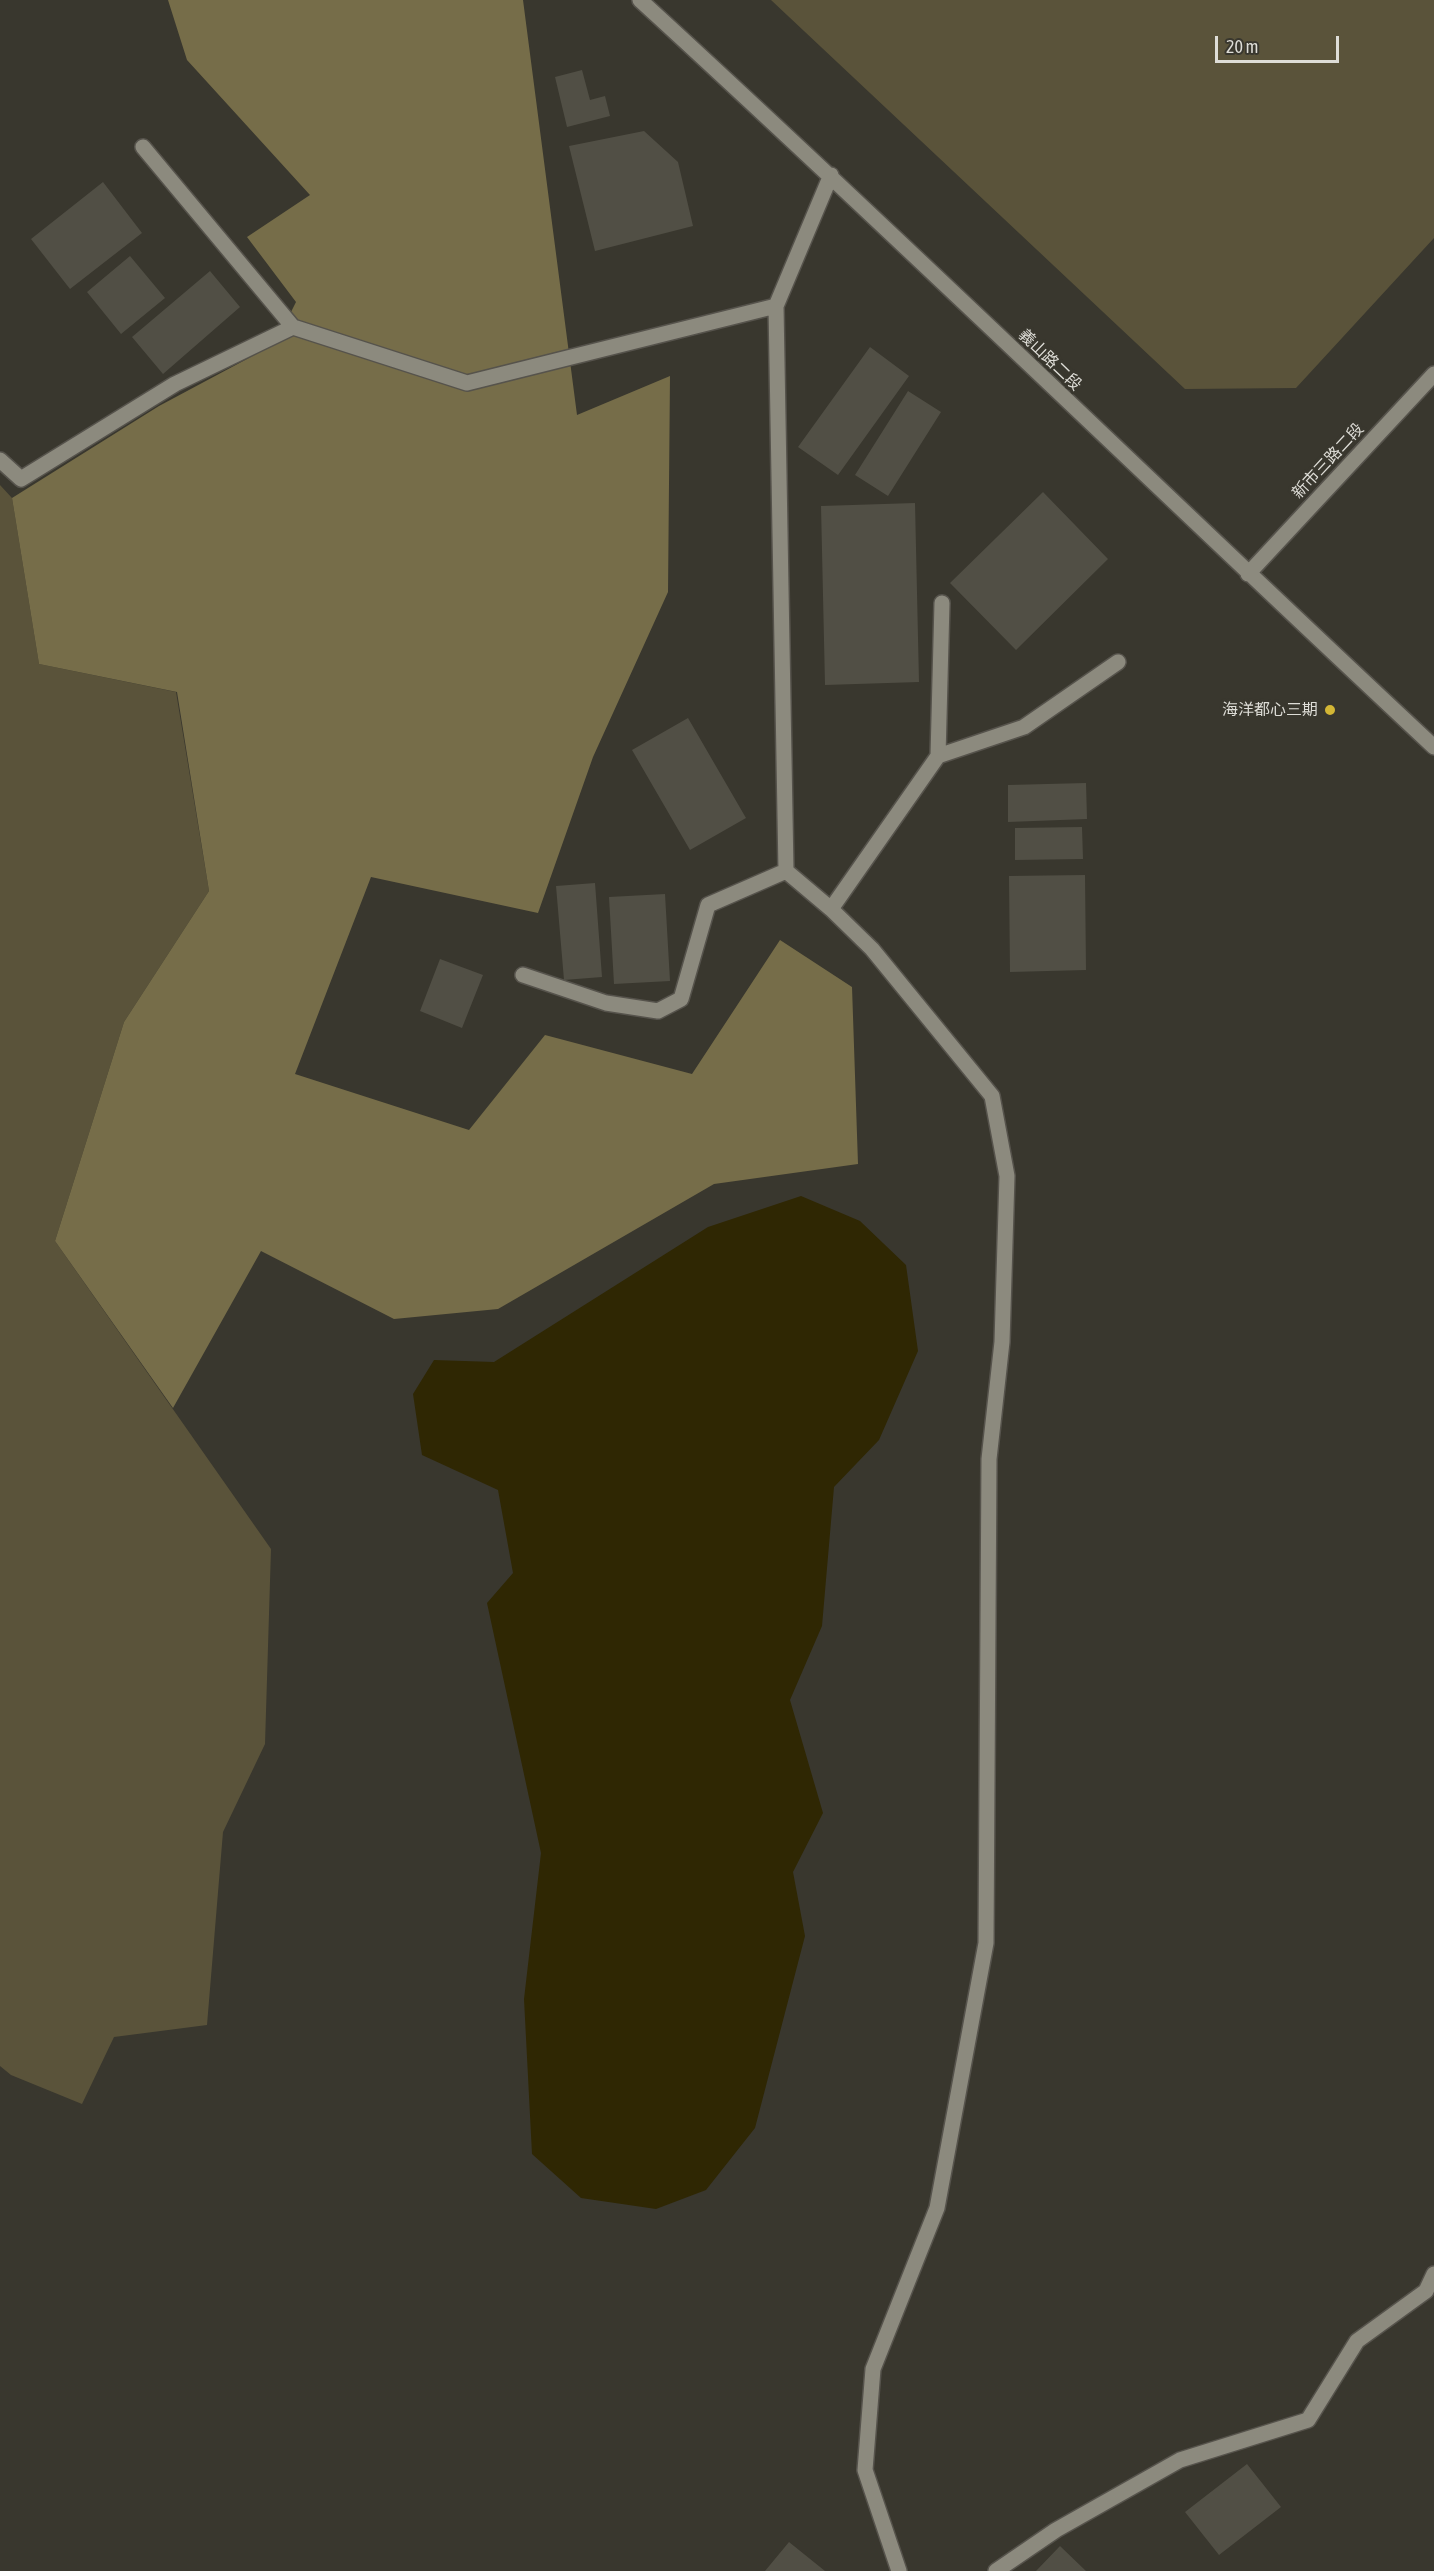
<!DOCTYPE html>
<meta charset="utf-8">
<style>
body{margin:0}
#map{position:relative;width:1434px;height:2571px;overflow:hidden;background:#39372e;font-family:"Asap Condensed",sans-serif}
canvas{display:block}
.scale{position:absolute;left:1215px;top:36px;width:124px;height:27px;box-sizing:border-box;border:3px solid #deddd7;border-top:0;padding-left:8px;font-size:18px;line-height:21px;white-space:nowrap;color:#deddd7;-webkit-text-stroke:4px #39372e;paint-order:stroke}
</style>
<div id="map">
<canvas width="1434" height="2571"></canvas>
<div class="scale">20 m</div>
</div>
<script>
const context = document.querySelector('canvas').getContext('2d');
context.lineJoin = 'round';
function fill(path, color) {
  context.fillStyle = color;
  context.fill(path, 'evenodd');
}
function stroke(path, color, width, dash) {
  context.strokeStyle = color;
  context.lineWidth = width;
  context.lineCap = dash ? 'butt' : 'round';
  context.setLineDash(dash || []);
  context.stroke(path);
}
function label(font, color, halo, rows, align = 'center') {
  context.font = font + ' "Asap Condensed","Noto Sans TC",sans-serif';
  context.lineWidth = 6;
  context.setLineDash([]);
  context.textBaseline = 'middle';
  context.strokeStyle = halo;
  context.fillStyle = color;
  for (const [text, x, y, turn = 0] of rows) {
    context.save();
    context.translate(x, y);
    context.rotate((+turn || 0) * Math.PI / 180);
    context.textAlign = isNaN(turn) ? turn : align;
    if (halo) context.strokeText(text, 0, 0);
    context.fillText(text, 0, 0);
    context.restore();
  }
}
const green = new Path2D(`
 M771 0H1434V238L1296 388 1185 389Z
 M0 485 12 498 39 664 176 692 209 891 124 1022 55 1241 271 1549 265 1744 223 1832 207 2025 114 2037 82 2104 11 2075 0 2066Z`);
const forest = new Path2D(`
 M168 0H523L577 415 670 376 668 592 593 757 538 913 371 877 295 1074 469 1130 545 1035 692 1074 780 940 852 987 858 1164 714 1184 498 1309 394 1319 261 1251 173 1408 55 1241 124 1022 209 891 177 692 39 664 12 498 159 406 275 344 296 302 247 237 310 195 187 60Z`);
const water = new Path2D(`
 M801 1196 860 1221 906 1265 918 1351 879 1440 834 1487 822 1626 790 1700 823 1813 793 1872 805 1936 755 2128 706 2190 656 2209 581 2198 532 2154 524 1999 541 1853 487 1603 513 1573 498 1490 422 1455 413 1394 434 1360 494 1362 708 1227Z`);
const building = new Path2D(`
 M582 70 590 100 605 96 610 116 567 127 555 77Z
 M644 131 678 162 693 226 595 251 569 146Z
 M103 182 142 233 70 289 31 239Z
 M130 256 165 298 121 334 87 292Z
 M210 271 240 307 163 374 132 337Z
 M870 347 909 376 838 475 798 447Z
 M908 391 941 412 888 496 855 475Z
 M1043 492 1108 559 1016 650 950 583Z
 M915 503 919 682 825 685 821 506Z
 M688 718 746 818 690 850 632 750Z
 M1086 783 1087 819 1008 822V785Z
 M1082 827 1083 859 1015 860V828Z
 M1085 875 1086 970 1010 972 1009 876Z
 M595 883 602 977 564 980 556 886Z
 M665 894 670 981 614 984 609 897Z
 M440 959 483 975 462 1028 420 1011Z
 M1247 2464 1281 2507 1219 2555 1185 2512Z
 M789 2542 825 2571H765Z
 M1060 2546 1086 2571H1036Z`);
const minor = new Path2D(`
 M640 0C908 245 1168 499 1434 747
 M143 147 293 327 467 383 776 306
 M831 175 776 306 786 871 831 909 872 949 992 1096 1007 1176 1002 1342 989 1459 986 1943 937 2208 873 2369 865 2470 899 2571
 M0 460 21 479 175 384 293 327
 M1248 574 1434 374
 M938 756 942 603
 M831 909 938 756 1024 727 1118 662
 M523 975 606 1003 658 1011 681 999 708 905 786 871
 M996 2571 1056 2530 1180 2460 1308 2420 1357 2341 1426 2291 1434 2274`);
const markers = [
 [1330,710,6,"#d3b635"]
];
const streetNames = [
 ["義山路二段",1050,360,44],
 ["新市三路二段",1328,461,-47]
];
const poiNames = [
 ["海洋都心三期",1318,710]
];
fill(green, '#5a533a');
fill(forest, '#766d49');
fill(water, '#2f2703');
fill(building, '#514f45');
stroke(minor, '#56534c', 18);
stroke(minor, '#8c8a7e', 15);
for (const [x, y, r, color] of markers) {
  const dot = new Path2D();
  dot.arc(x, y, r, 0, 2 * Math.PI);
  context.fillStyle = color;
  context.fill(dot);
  stroke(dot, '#39372e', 2);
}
label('16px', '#deddd7', '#39372e', streetNames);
label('16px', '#deddd7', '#39372e', poiNames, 'right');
</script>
